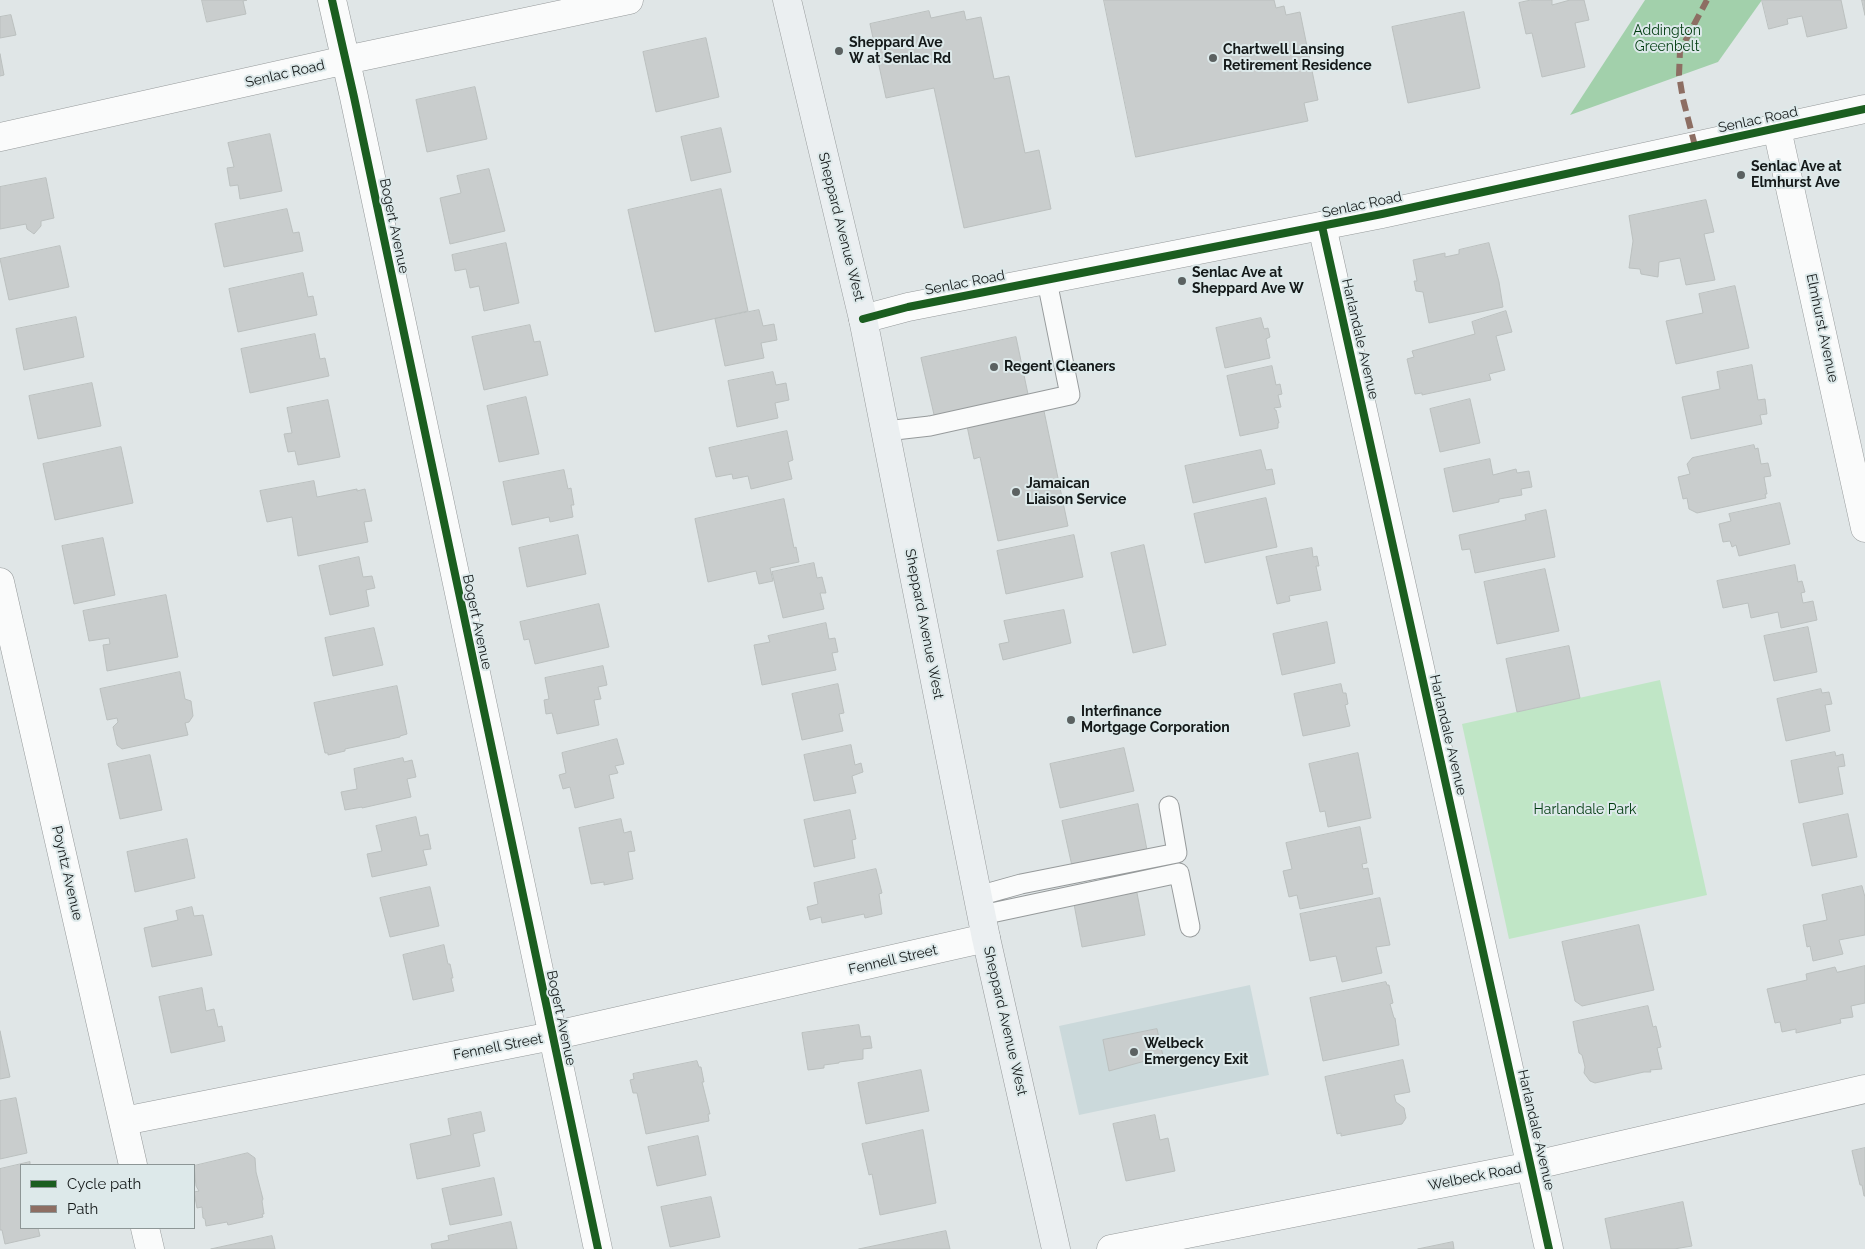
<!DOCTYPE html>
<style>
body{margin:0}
#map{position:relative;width:1865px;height:1249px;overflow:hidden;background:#e0e6e7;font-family:Raleway,sans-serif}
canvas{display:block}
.legend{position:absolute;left:20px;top:1164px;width:175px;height:65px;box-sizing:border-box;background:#dde9ea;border:1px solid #8d9696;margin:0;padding:6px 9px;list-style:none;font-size:15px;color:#141919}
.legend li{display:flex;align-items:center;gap:10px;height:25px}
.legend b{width:25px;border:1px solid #8d9696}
</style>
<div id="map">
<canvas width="1865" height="1249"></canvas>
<ul class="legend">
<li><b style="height:6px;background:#1b5e20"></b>Cycle path</li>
<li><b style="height:6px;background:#8d6e63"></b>Path</li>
</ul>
</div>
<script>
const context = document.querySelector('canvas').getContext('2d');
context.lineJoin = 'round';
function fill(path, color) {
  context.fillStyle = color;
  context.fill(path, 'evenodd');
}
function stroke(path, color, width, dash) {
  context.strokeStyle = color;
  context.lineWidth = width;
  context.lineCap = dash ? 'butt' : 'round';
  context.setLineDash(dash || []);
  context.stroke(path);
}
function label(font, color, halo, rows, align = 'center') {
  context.font = font + ' Raleway,sans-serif';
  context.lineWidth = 4;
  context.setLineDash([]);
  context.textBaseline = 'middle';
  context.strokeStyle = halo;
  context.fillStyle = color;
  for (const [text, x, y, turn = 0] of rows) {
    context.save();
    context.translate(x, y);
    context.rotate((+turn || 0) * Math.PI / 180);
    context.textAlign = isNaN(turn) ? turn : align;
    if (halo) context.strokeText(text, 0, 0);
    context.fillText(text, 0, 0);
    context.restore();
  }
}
const built = new Path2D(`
 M1250 985 1269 1075 1079 1115 1059 1026Z`);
const green = new Path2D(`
 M1660 680 1707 895 1509 939 1462 724Z`);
const forest = new Path2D(`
 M1645 0H1762L1718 62 1570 115Z`);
const building = new Path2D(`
 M202 0H247L243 1 246 14 207 22Z
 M1104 0H1274L1276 8 1284 6 1286 15 1300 12 1318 100 1304 103 1308 121 1136 157Z
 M1531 0H1552V5L1570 0H1584L1589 20 1575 23 1585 67 1542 77 1532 33 1526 34 1519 3Z
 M1762 0H1841L1847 28 1807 37 1802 16 1787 19 1788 24 1769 29Z
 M1862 0H1865V15Z
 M929 11 931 18 964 11 966 20 981 17 994 79 1009 76 1025 153 1039 150 1051 209 964 228 934 88 886 98 870 24Z
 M1464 12 1480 88 1408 103 1392 27Z
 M11 15 16 35 0 38V17Z
 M706 38 719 97 656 112 643 52Z
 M0 54 4 75 0 76Z
 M475 87 487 139 427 152 416 100Z
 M721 128 731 172 691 181 681 137Z
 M270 134 282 191 240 199 238 185 230 186 227 168 234 167 228 143Z
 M489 169 505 231 450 244 440 198 461 193 457 176Z
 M46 178 54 218 41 221V226L34 234 27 229 26 224 0 229V187Z
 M721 189 748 311 655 332 628 210Z
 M1706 200 1714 232 1704 234 1715 280 1686 285 1680 258 1659 262 1658 277 1641 274 1640 269 1629 268 1633 241 1629 216Z
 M287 209 293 233 299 232 303 251 224 267 215 224Z
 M506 243 519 303 484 311 479 286 470 288 466 269 455 271 452 255Z
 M1489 243 1499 282 1503 307 1429 323 1423 292 1416 291 1414 281H1417L1413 260 1445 253V257L1459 254V250Z
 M60 246 69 287 9 300 0 259Z
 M303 273 308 297 313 296 317 315 238 332 229 289Z
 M1735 286 1749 348 1676 364 1666 321 1703 313 1699 294Z
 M759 310 763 326 774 324 777 340 761 343 764 358 725 366 715 319Z
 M1506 311 1512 332 1496 336 1505 370 1489 374 1491 380 1422 395V393L1415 394 1407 359 1414 357 1412 351 1475 334 1472 322Z
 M76 317 84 357 24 370 16 329Z
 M1261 318 1264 329 1268 328 1270 337 1266 339 1270 358 1225 368 1216 328Z
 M530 325 534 342 540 341 548 375 484 390 472 337Z
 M315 334 320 359 325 358 329 376 250 393 241 349Z
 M1016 337 1029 399 935 419 921 358Z
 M1752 365 1758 400 1765 399 1767 414 1760 415 1762 424 1691 439 1682 397 1720 389 1717 372Z
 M1272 366 1276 385 1280 384 1282 394 1278 395 1281 407 1274 408 1275 410H1276L1279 423H1278V428L1240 436 1227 376Z
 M773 372 776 385 786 383 789 400 775 403 778 418 737 427 728 381Z
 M92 383 101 426 38 439 29 396Z
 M526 397 539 454 499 462 487 406Z
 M1470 399 1480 443 1440 452 1430 409Z
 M328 400 340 457 298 465 295 451 288 452 284 434 292 433 287 408Z
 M1044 411 1068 526 998 541 980 457 974 459 967 426Z
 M787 431 793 460 788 462 792 479 751 489 748 476 733 479 732 474 716 477 709 448Z
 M1754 445 1755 449 1758 448 1761 464 1768 463 1771 476 1764 477 1767 494H1765L1766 498 1697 513 1689 509 1687 498 1683 499 1678 477 1690 474 1687 464 1692 458Z
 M121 447 133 503 55 520 43 464Z
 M1261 450 1266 470 1272 469 1275 484 1193 503 1185 466Z
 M1490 459 1493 475 1516 469 1517 473 1529 471 1532 487 1521 489 1522 495 1499 499V502L1453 512 1444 469Z
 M564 470 568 489 571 488 574 505H571L573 517 550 522 549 517 512 525 503 482Z
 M314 481 317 497 357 489V491L365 489 372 521 364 522 368 542 298 556 292 517 267 522 260 491Z
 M1266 498 1277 547 1205 563 1194 514Z
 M784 499 794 548 796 547 799 562 770 568 773 581 759 584 756 571 708 582 695 519Z
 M1780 503 1790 544 1739 556 1736 545 1732 547 1730 541 1723 542 1719 524 1731 521 1729 514Z
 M1546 510 1555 557 1475 573 1470 549 1462 550 1459 535 1526 520 1525 515Z
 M578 535 586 574 527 587 519 548Z
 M1074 535 1083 577 1006 594 997 551Z
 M103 538 115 595 74 604 62 546Z
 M1144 545 1166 645 1133 653 1111 553Z
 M1312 548 1313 557 1317 556 1319 566H1316L1321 590 1289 596 1290 601 1277 604 1266 557Z
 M359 557 363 577 372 576 375 588 366 590 369 606 330 615 319 566Z
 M814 563 817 578 822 577 826 593H820L824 609 783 618 772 572Z
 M1795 565 1798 582 1802 581 1805 592 1801 593 1803 603 1813 601 1817 620 1781 628 1778 612 1751 618 1748 603 1723 608 1717 581Z
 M1545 569 1559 631 1497 644 1484 582Z
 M166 595 178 657 107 671 103 645 110 644 109 638 89 641 83 611Z
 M599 604 609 647 535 664 529 639 524 640 520 622Z
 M1064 610 1071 643 1003 660 999 644 1009 642 1004 621Z
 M1327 622 1335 663 1282 675 1273 634Z
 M826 623 829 639 835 638 838 652 832 653 836 670 762 685 754 645 770 642 768 636Z
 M1808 627 1817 672 1774 681 1764 636Z
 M374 628 383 665 333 676 325 638Z
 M1569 646 1580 698 1517 712 1506 659Z
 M603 666 607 685 598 687 601 699 594 700 599 725 557 734 552 713 546 714 544 700 549 699 545 678Z
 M180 672 185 699 191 701 193 716 189 722 185 723 188 735 122 749 117 745 113 727 118 722 117 718 107 720 100 689Z
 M838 684 844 713 839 714 843 731 802 740 792 694Z
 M1341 684 1343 693H1346L1348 704 1345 705 1350 726 1303 736 1294 694Z
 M397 686 407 734 400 736V737L345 749V751L328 755V753H325L314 703Z
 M1821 689 1822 693 1829 692 1832 704 1825 705 1830 731 1786 741 1777 699Z
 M617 739 624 764 615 766 618 773 609 775 614 798 575 808 570 787 563 789 559 775 566 773 562 753Z
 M851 745 855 765 861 763 863 772 852 776 856 793 814 801 804 755Z
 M1124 748 1134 791 1060 808 1050 764Z
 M1835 752 1836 756 1843 754 1845 766 1838 767 1843 794 1799 803 1791 761Z
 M1358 753 1371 818 1328 827 1325 811 1320 812 1309 764Z
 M150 755 162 810 120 819 108 764Z
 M403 758 404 762 412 760 416 777 407 779 411 797 362 808V807L345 810 341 792 357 789 354 769Z
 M1138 804 1147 850 1072 866 1062 821Z
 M850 810 856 839 852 840 855 858 814 867 804 820Z
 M1848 814 1857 857 1812 866 1803 824Z
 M416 817 420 836 428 834 431 849 423 850 427 865 372 877 367 854 382 851 376 826Z
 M621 819 624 833 631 831 635 851 628 852 633 879 604 885V882L591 884 579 828Z
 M1360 827 1367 863 1362 864 1363 869 1368 868 1373 894 1300 909 1297 895 1289 897 1283 871 1292 869 1286 843Z
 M187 839 195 878 135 892 127 852Z
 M876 869 882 893 879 894 882 914 865 918 864 914 822 923 821 917 810 920 807 907 818 904 814 883Z
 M1862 886 1865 897V935L1839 940 1843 954 1813 961 1810 946 1807 947 1803 925 1827 920 1822 895Z
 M430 887 439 926 390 937 380 898Z
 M1137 893 1145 935 1082 947 1074 904Z
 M1380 898 1390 945 1376 947 1382 973 1342 982 1336 956 1310 961 1300 914Z
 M192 907 194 916 203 915 212 955 152 967 144 928 178 920 176 911Z
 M1639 925 1654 990 1582 1006 1575 1001 1562 942Z
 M444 945 448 964H450L453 978H451L454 991 413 1000 403 955Z
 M1865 966V1003L1851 1006 1853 1017 1840 1019 1841 1023 1796 1033V1029L1782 1032 1780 1022 1775 1023 1767 989 1807 980 1806 974 1835 967 1837 972Z
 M1386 982 1387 985H1389L1393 1003 1390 1004 1394 1018H1395L1399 1045 1323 1061 1310 998Z
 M202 988 206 1011 214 1009 218 1027 222 1026 225 1041 171 1053 159 997Z
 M1648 1006 1653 1027 1656 1026 1661 1047 1657 1048 1662 1069 1650 1070 1651 1072H1644L1595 1083 1590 1081 1584 1073 1585 1067 1582 1055 1579 1053 1573 1022Z
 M859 1025 861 1037 870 1036 872 1048 863 1049V1059L839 1062V1063L824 1065V1068L808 1070 802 1033Z
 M1157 1029 1163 1056 1109 1071 1103 1040Z
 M0 1031 10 1077 0 1079Z
 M1403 1060 1410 1092 1394 1095 1396 1102 1404 1108 1406 1118 1402 1124 1341 1136V1133L1337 1134 1325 1077Z
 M697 1061 699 1067H701L704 1082H702L710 1114H708L709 1121 646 1134 637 1093H633L630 1080 634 1079 633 1074Z
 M921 1070 929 1111 866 1124 858 1083Z
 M16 1098 27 1153 0 1159V1101Z
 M481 1112 485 1131 473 1134 480 1166 417 1179 410 1144 451 1135 448 1119Z
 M1155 1115 1160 1140 1168 1138 1175 1171 1126 1181 1113 1124Z
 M923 1130 936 1203 880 1215 872 1174 869 1175 862 1144Z
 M698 1136 706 1175 657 1186 648 1147Z
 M1865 1148V1196H1864L1862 1185H1860L1852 1151Z
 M248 1153 255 1158 256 1172 263 1199 262 1201 264 1214H262L263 1217 228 1225 227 1222 206 1226 205 1219 203 1218 202 1207 197 1208 194 1192 199 1191 196 1186 194 1166Z
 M30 1162V1165H21V1228H38L40 1236 5 1244 2 1230H0V1169Z
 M494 1178 502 1215 450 1225 442 1189Z
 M711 1197 720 1237 670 1247 661 1207Z
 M1683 1202 1692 1246 1674 1249H1611L1605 1219Z
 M511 1222 517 1249H432L431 1244 449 1240 448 1236Z
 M946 1231 950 1249H859Z
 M272 1236 275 1249H211Z
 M1453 1242 1454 1249H1418Z`);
const service = new Path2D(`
 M886 431 930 426 1070 395 1047 281
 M978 896 1021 884 1177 853 1169 806
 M982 915 1179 873 1190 927`);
const minor = new Path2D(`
 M332 0 354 97 598 1249
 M1777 129 1865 528
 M0 137 346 60 629 0
 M1322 226 1549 1249
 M0 582 133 1165
 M124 1121 552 1036 986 938
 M145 1228 150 1249
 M1111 1249 1531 1166 1865 1089`);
const tertiary = new Path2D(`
 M863 319 908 307 1382 214 1865 109`);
const secondary = new Path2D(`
 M787 0 863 319 986 938 1056 1249`);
const quiet = new Path2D(`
 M1695 146 1683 99 1679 75 1680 51 1707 0`);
const cycleway = new Path2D(`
 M332 0 354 97 598 1249
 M1322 226 1549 1249
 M863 319 908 307 1382 214 1865 109`);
const markers = [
 [839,51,5,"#5b6161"],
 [1213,58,5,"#5b6161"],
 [1741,175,5,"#5b6161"],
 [1182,281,5,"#5b6161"],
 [994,367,5,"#5b6161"],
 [1016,492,5,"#5b6161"],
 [1071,720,5,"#5b6161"],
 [1134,1052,5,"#5b6161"]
];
const parkNames = [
 ["Addington",1667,31],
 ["Greenbelt",1667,47],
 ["Harlandale Park",1585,810]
];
const poiNames = [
 ["Sheppard Ave",849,43],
 ["W at Senlac Rd",849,59],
 ["Chartwell Lansing",1223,50],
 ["Retirement Residence",1223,66],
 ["Senlac Ave at",1751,167],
 ["Elmhurst Ave",1751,183],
 ["Senlac Ave at",1192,273],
 ["Sheppard Ave W",1192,289],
 ["Regent Cleaners",1004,367],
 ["Jamaican",1026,484],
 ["Liaison Service",1026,500],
 ["Interfinance",1081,712],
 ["Mortgage Corporation",1081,728],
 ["Welbeck",1144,1044],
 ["Emergency Exit",1144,1060]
];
const streetNames = [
 ["Senlac Road",285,74,-13],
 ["Senlac Road",1758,120,-12],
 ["Senlac Road",1362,205,-12],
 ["Bogert Avenue",394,226,78],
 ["Sheppard Avenue West",841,227,76],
 ["Senlac Road",965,283,-11],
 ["Elmhurst Avenue",1822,328,78],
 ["Harlandale Avenue",1360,339,77],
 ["Bogert Avenue",477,622,78],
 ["Sheppard Avenue West",924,624,79],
 ["Harlandale Avenue",1448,735,77],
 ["Poyntz Avenue",67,873,77],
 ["Fennell Street",893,960,-13],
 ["Bogert Avenue",561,1018,78],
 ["Sheppard Avenue West",1005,1021,77],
 ["Fennell Street",498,1047,-11],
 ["Harlandale Avenue",1536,1130,77],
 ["Welbeck Road",1475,1177,-11]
];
fill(built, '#cbd9db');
fill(green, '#c0e6c6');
fill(forest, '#a2d0ab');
fill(building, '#c9cdcd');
stroke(building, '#bbc0bf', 1);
stroke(service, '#969a9b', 21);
stroke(minor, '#969a9b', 29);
stroke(tertiary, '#969a9b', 29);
stroke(secondary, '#969a9b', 29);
stroke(service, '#fafbfb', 19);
stroke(minor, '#fafbfb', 28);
stroke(tertiary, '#fafbfb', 28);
stroke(secondary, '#ebeff1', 28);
stroke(quiet, '#8d6e63', 6, [12, 6]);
stroke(cycleway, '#1b5e20', 8);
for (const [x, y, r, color] of markers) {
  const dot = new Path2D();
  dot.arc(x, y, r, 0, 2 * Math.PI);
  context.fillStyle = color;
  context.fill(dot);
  stroke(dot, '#dde9ea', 2);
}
label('14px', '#003b0f', '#dde9ea', parkNames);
label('bold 14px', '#141919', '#dde9ea', poiNames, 'left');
label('14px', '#141919', '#dde9ea', streetNames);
</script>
